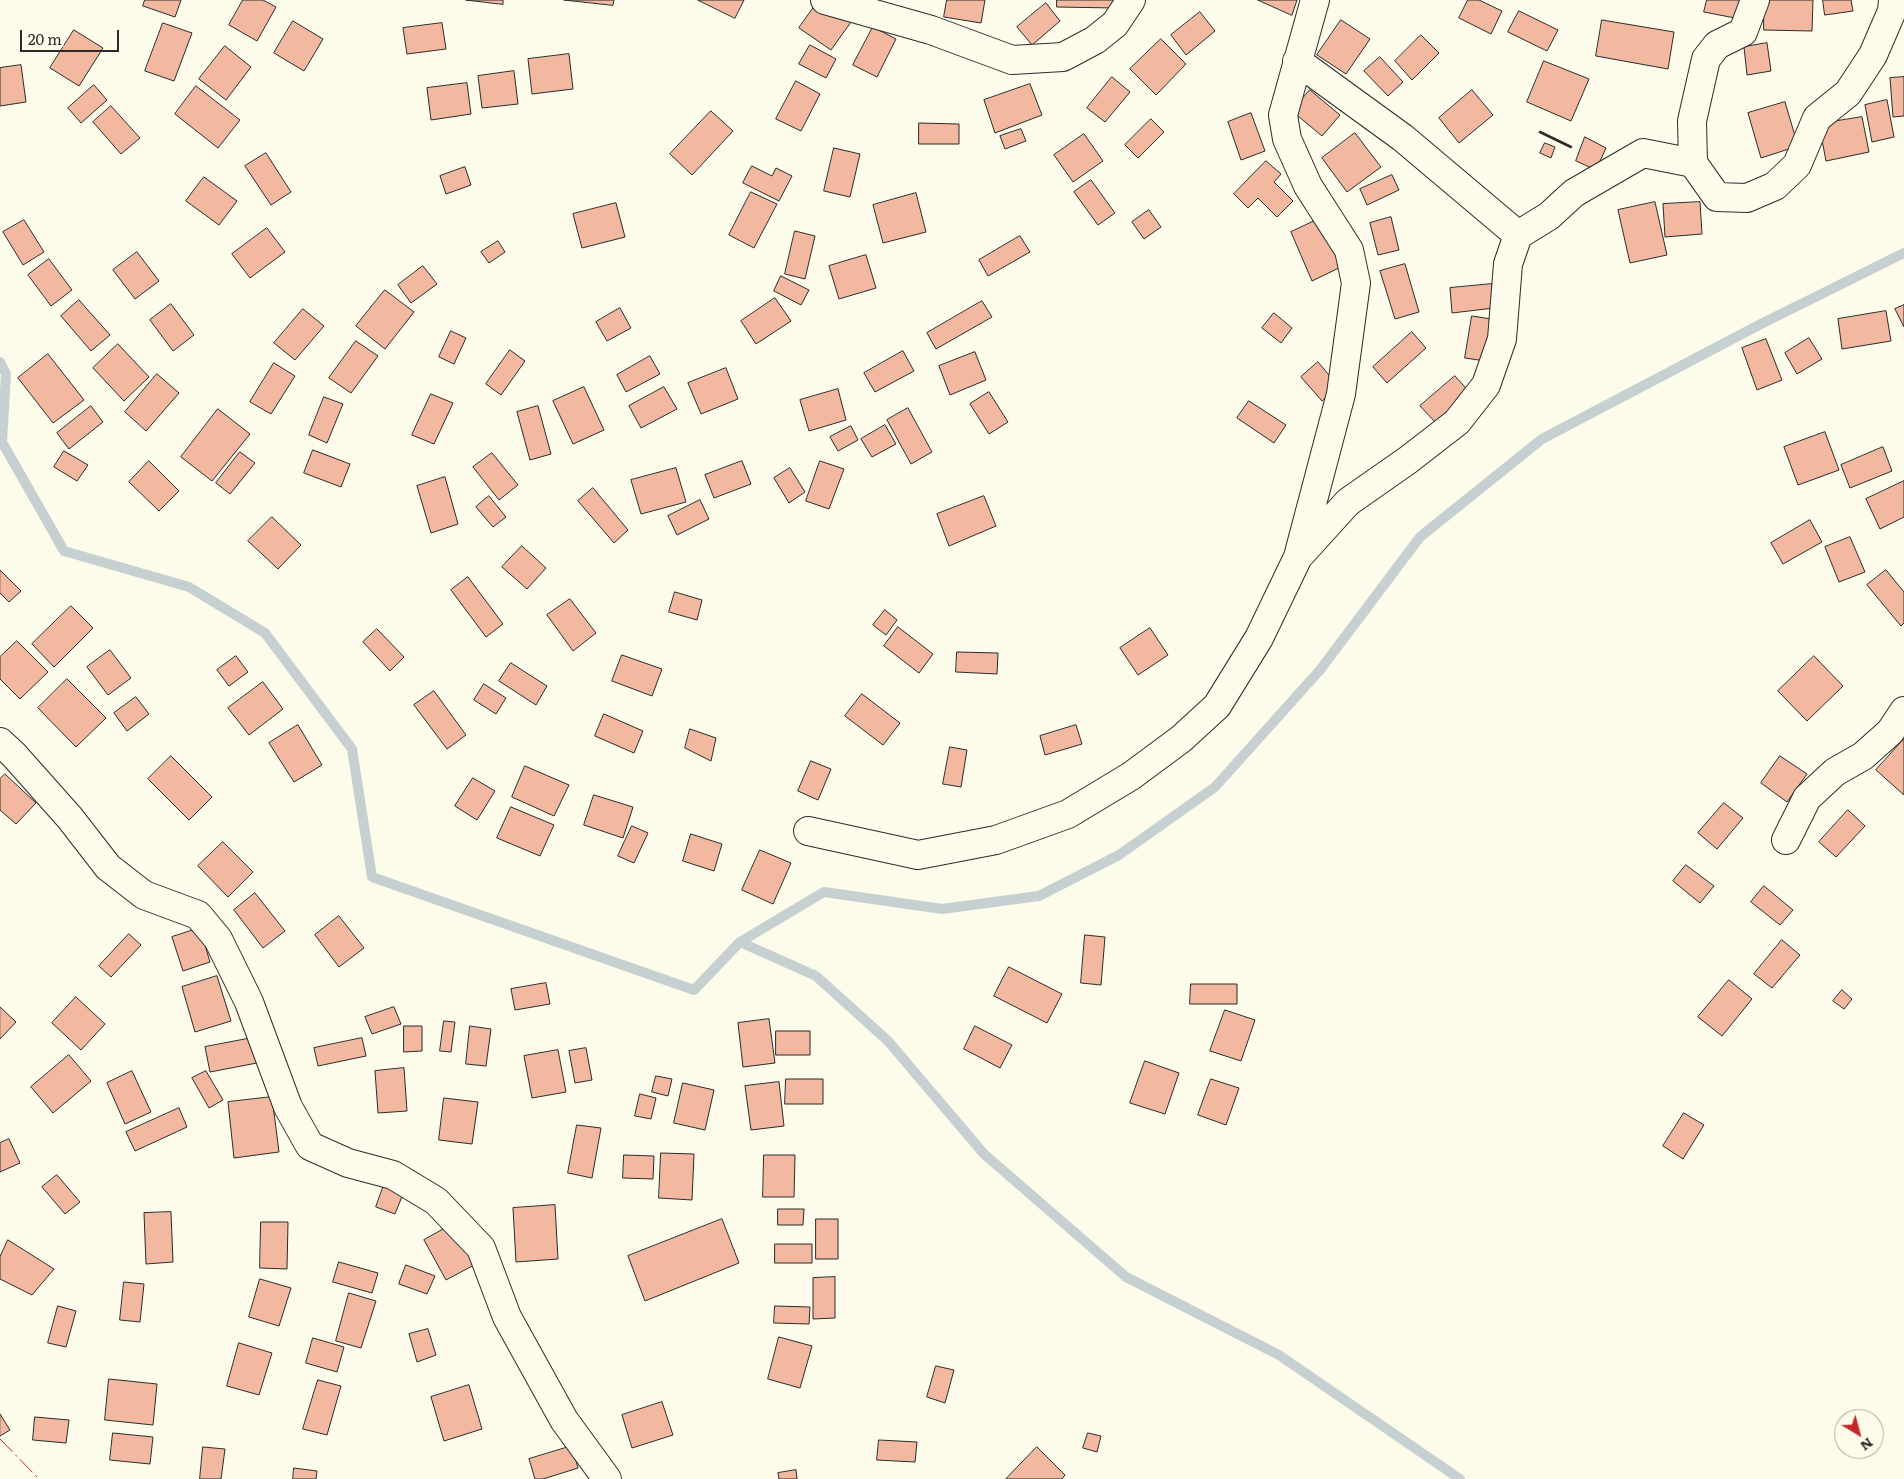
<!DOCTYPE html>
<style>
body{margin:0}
#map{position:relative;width:1904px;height:1479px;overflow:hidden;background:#fdfbea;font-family:Literata,serif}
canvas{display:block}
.north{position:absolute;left:1834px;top:1409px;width:50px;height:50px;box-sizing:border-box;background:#fdfbea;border:1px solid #a9a89e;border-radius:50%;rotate:143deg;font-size:14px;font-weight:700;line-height:20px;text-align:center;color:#2b2b2b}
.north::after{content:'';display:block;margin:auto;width:18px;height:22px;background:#c62828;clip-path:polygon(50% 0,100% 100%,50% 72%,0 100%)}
.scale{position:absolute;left:20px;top:30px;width:99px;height:22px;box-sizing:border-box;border:2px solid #2b2b2b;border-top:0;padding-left:6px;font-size:15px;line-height:18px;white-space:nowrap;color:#2b2b2b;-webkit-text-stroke:4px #fdfbea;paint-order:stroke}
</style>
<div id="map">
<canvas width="1904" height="1479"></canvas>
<div class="north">N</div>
<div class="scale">20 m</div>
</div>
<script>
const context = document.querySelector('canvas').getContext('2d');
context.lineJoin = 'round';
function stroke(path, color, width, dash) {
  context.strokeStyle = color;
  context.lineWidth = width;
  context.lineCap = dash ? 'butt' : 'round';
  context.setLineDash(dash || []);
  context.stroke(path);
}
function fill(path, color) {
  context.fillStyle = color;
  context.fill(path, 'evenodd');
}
const stream = new Path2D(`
 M0 362 6 374 2 442 64 551 189 587 265 633 352 749 372 877 694 990 740 942 824 892 942 909 1039 896 1119 855 1215 787 1320 670 1420 537 1542 439 1759 325 1904 253
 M740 942 816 976 888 1041 984 1154 1126 1277 1279 1355 1460 1479`);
const building = new Path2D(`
 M145 0H181L175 17 143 6Z
 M243 0H263L276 7 257 41 229 25Z
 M466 0H503V4Z
 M564 0H614L613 5Z
 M698 0H744L735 18Z
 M819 0 851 22 831 50 799 28Z
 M947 0H985L981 23 944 17Z
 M1057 0H1115V8L1057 7Z
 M1258 0H1297L1292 15Z
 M1468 0H1479L1502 11 1491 34 1459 18Z
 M1707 0H1744L1740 19 1704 12Z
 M1764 0H1813L1812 31 1764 30Z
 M1823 0H1851L1853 11 1825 15Z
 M1046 3 1060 21 1032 45 1017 27Z
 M1519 11 1558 30 1547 51 1508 32Z
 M1200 12 1215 31 1186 55 1171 35Z
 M1341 20 1370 39 1346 74 1317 55Z
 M1602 20 1674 32 1668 69 1596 56Z
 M293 21 323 39 304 71 274 53Z
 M163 23 192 33 174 81 145 71Z
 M442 23 446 49 407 54 403 28Z
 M873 27 896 39 877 77 853 65Z
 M74 30 103 48 79 86 50 68Z
 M1421 35 1439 53 1412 80 1395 61Z
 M1161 39 1186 64 1156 95 1130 69Z
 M1767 43 1771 71 1747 75 1744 47Z
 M810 45 836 59 826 78 799 64Z
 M225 46 251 67 226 100 199 79Z
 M569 54 573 89 532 94 528 59Z
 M1380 57 1403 82 1388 96 1364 71Z
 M1544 61 1589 79 1571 121 1527 102Z
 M21 65 26 102 0 106V68Z
 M514 71 518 104 482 108 478 76Z
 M1112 77 1130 92 1105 122 1087 108Z
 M1904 77V116L1893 117 1890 78Z
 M796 81 820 94 801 131 776 119Z
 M467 83 471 114 431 120 427 88Z
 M1030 84 1042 115 995 133 984 100Z
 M94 85 107 100 81 123 68 108Z
 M196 86 240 120 218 148 175 114Z
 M1310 90 1340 115 1322 136 1292 111Z
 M1472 90 1493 115 1459 143 1439 118Z
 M1887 100 1894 137 1872 142 1865 105Z
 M1785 102 1798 146 1761 158 1748 113Z
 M111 106 140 138 121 154 93 122Z
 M711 111 733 131 692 175 670 154Z
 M1251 113 1265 151 1241 160 1228 122Z
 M1862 117 1869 152 1826 161 1819 124Z
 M1151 119 1164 132 1138 158 1125 145Z
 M919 123 959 124V144H919Z
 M1021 129 1026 141 1005 149 1000 136Z
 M1355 133 1381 167 1347 192 1322 158Z
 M1084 134 1103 161 1073 182 1054 155Z
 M1585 137 1606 148 1596 170 1576 161Z
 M1545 143 1555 147 1551 158 1540 153Z
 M834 148 860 154 850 197 824 191Z
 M266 153 291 192 271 205 245 166Z
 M1266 161 1281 174 1274 182 1293 201 1277 217 1258 198 1248 208 1234 194Z
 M752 166 772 176 776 168 792 176 779 201 743 183Z
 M465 167 471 185 446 194 440 176Z
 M1392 175 1399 190 1367 205 1360 189Z
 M204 177 237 201 219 225 186 201Z
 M1091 180 1115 213 1098 225 1074 192Z
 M751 192 777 204 754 248 729 235Z
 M916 193 926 232 883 243 873 205Z
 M1655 202 1667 255 1630 263 1618 210Z
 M1700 202 1702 234 1665 237 1663 204Z
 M616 203 625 237 582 248 573 214Z
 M1149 210 1161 227 1144 239 1132 222Z
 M1323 217 1345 265 1312 281 1291 232Z
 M1391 217 1399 250 1378 255 1370 223Z
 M24 220 44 252 23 265 3 232Z
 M267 228 285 252 250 278 232 254Z
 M795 231 815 236 805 279 785 274Z
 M1020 236 1030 252 988 276 979 260Z
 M498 241 505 252 489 263 481 252Z
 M137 252 159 281 135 299 113 270Z
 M866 255 876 288 839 299 829 266Z
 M49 259 72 290 51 306 28 275Z
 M1405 264 1419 312 1395 319 1380 271Z
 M423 266 437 284 411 303 398 285Z
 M781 276 809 290 801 305 774 291Z
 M1492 284 1494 308 1452 313 1450 288Z
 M385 290 414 312 385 349 356 326Z
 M775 298 791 321 756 344 741 321Z
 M79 300 110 335 91 351 61 316Z
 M982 301 992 317 936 349 927 333Z
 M171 304 194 335 173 351 150 320Z
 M1904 305V327L1895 309Z
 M620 308 631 328 607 341 596 322Z
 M303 309 324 326 295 360 274 343Z
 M1886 311 1891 341 1842 349 1838 319Z
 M1274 313 1292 328 1281 343 1262 328Z
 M1472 316 1498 320 1492 362 1465 358Z
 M451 331 466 338 454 364 439 357Z
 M1412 332 1426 348 1387 383 1373 367Z
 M1809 338 1822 359 1797 374 1785 353Z
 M1766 339 1782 380 1757 390 1742 348Z
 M356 341 378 356 351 393 329 378Z
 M118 344 149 377 124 401 93 368Z
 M510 350 525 361 501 395 486 384Z
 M903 351 914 371 875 392 864 373Z
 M975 352 986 380 950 395 939 366Z
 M48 354 84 400 53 423 18 378Z
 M650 356 660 374 626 392 617 375Z
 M1318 362 1339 387 1322 401 1301 377Z
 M274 363 295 376 271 414 250 402Z
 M726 368 738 399 701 414 688 383Z
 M157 374 179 393 146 431 125 412Z
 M1455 376 1472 395 1438 425 1420 406Z
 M584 387 604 430 573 444 553 401Z
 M664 387 677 409 641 428 629 406Z
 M838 389 846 420 809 431 800 400Z
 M989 392 1008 422 989 434 970 404Z
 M431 394 453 403 434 444 412 435Z
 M324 397 343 404 327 443 309 435Z
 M1249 401 1286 425 1274 443 1237 418Z
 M91 406 103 422 69 449 57 433Z
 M538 406 551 454 530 460 517 412Z
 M908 408 932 452 911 464 887 420Z
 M218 409 250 434 212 481 181 457Z
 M885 425 896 444 872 457 861 439Z
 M851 426 858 440 838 451 830 437Z
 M1825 432 1839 470 1798 485 1784 447Z
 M1883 447 1892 471 1850 488 1841 465Z
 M313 450 350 464 341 487 304 473Z
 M64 451 88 465 77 481 54 467Z
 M240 452 255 463 230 494 216 483Z
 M492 453 518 485 499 500 473 467Z
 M149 461 179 491 159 511 129 482Z
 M742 461 751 484 714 498 705 475Z
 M820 461 844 469 829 509 806 501Z
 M676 468 686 502 641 514 631 480Z
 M790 468 805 492 789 503 774 478Z
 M445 477 458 524 431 533 417 486Z
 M1904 481V517L1880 529 1866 499Z
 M593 488 628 530 614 543 578 501Z
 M489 496 506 517 493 527 476 507Z
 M984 496 996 526 949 546 937 514Z
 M700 500 709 519 677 535 668 516Z
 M272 517 301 545 278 569 248 541Z
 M1810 520 1822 542 1783 564 1771 543Z
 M1850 537 1865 572 1839 582 1825 547Z
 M522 546 546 568 527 589 502 567Z
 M0 570 21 591 9 602 0 593Z
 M1886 570 1904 592V623L1901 626 1867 585Z
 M468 577 503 624 486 637 451 590Z
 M675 592 702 600 697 620 669 612Z
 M570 599 596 633 573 651 547 615Z
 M71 606 93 628 54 667 32 644Z
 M885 610 897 620 886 635 873 625Z
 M898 627 933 654 919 673 884 646Z
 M1150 628 1168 655 1138 675 1120 648Z
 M377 629 404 657 390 671 363 642Z
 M17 641 48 672 20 699 0 679V657Z
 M110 650 131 678 108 695 87 667Z
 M957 652 998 653 997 674 956 672Z
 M622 655 662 669 652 696 612 681Z
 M236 656 248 672 229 686 217 670Z
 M1814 656 1843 686 1807 721 1778 691Z
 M511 663 547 686 536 705 499 681Z
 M67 679 106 718 76 747 38 708Z
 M263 682 283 709 249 735 228 708Z
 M484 684 506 698 496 714 474 700Z
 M434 691 466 735 447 749 414 705Z
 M862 694 900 723 883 745 845 716Z
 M136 697 149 714 127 731 114 713Z
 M604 714 643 731 634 753 595 736Z
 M298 725 322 765 294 782 269 743Z
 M1076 725 1082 744 1045 755 1040 736Z
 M690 729 716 738 711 761 685 748Z
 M1904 739V795L1876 770Z
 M950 747 967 750 961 787 943 784Z
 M171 756 212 797 189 820 148 779Z
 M1780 756 1807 774 1787 802 1761 783Z
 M811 761 831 769 818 800 798 791Z
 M525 766 569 785 554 816 512 797Z
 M5 774 36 803 16 824 0 810V779Z
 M473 778 495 791 477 820 455 806Z
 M594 795 633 807 623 838 584 825Z
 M1724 803 1743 818 1717 849 1698 833Z
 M511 807 554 825 540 856 497 838Z
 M1848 810 1865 826 1836 857 1819 842Z
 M632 826 648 833 634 863 618 856Z
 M691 834 722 844 714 871 683 861Z
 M223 842 253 872 228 897 198 866Z
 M760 850 791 863 773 904 742 890Z
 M1686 865 1714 886 1700 903 1673 881Z
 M1764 886 1793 910 1780 925 1751 902Z
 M255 893 285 931 263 948 234 910Z
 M339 916 364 948 339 967 315 935Z
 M200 928 210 962 183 971 172 937Z
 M129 934 141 945 111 977 99 966Z
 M1085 935 1105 937 1101 985 1081 983Z
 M1782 940 1800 955 1772 988 1754 974Z
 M1009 967 1062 994 1047 1023 994 996Z
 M217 976 231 1021 195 1032 182 987Z
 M1729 980 1752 999 1722 1036 1698 1017Z
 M546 983 550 1004 515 1010 511 989Z
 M1191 984H1237V1004H1190Z
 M1842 990 1852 999 1844 1009 1833 1001Z
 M76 997 105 1024 81 1050 52 1023Z
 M0 1007 16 1022 0 1039Z
 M394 1007 401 1024 372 1034 365 1017Z
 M1225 1010 1255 1020 1241 1061 1210 1051Z
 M769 1019 775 1063 743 1067 738 1023Z
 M444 1021 455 1022 451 1052 440 1051Z
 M404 1026H422V1051L404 1052Z
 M470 1026 491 1029 486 1066 466 1064Z
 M975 1026 1012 1045 1000 1068 964 1049Z
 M776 1031H810V1055H776Z
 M252 1038 257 1063 210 1072 205 1047Z
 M362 1038 366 1056 318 1066 314 1048Z
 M586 1048 592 1080 575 1083 569 1051Z
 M558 1050 566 1092 532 1098 524 1056Z
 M69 1055 91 1081 53 1113 31 1087Z
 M1145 1061 1179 1073 1165 1114 1130 1103Z
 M404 1068 407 1111 378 1113 375 1071Z
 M132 1071 151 1112 125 1124 107 1083Z
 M206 1071 223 1100 209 1108 192 1078Z
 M656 1076 672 1079 668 1096 652 1092Z
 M786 1079H823V1104H785Z
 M1211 1079 1239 1088 1226 1125 1198 1115Z
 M779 1082 784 1126 751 1130 745 1086Z
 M683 1083 714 1090 705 1130 674 1123Z
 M640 1094 656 1098 651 1119 635 1116Z
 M272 1097 279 1152 234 1158 228 1102Z
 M444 1098 478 1102 472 1144 439 1140Z
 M179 1108 187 1127 135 1151 126 1132Z
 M1684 1113 1704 1125 1683 1159 1663 1146Z
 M577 1125 601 1128 592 1178 568 1173Z
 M9 1139 20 1163 0 1172V1143Z
 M661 1153 694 1154 692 1200 659 1198Z
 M624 1155 654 1156 653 1179 623 1178Z
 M764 1155H795L794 1197H763Z
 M57 1175 80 1202 65 1214 42 1187Z
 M385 1182 405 1189 395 1214 376 1207Z
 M555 1205 558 1259 516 1262 513 1208Z
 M778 1209H804L803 1225H778Z
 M171 1212 173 1262 146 1264 144 1213Z
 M722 1219 739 1263 645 1301 628 1256Z
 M816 1219H838V1259H816Z
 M261 1222H288L287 1269 260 1268Z
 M453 1224 476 1264 446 1280 424 1240Z
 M8 1240 54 1269 32 1295 0 1279V1257Z
 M775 1244H812V1263H775Z
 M339 1262 378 1273 372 1293 333 1282Z
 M406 1265 435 1276 427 1294 399 1284Z
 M835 1277V1318L813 1319V1278Z
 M260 1279 291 1288 279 1326 249 1317Z
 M124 1282 144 1284 140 1322 120 1320Z
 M349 1293 376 1301 361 1348 336 1341Z
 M58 1306 76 1311 66 1347 48 1343Z
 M775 1306 810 1307 809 1324 774 1323Z
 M428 1329 436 1355 417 1362 409 1334Z
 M779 1337 812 1346 800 1388 768 1379Z
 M313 1338 344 1347 337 1372 306 1363Z
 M239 1343 272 1353 259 1395 227 1386Z
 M936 1366 954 1370 945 1403 927 1397Z
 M109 1379 157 1384 153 1425 105 1420Z
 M318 1380 341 1386 327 1435 303 1429Z
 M469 1385 482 1429 444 1441 431 1397Z
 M662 1402 673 1435 632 1448 622 1415Z
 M0 1414 10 1430 0 1436Z
 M35 1417 69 1420 66 1443 33 1440Z
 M113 1433 153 1437 150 1464 110 1460Z
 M1088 1433 1101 1436 1097 1452 1083 1448Z
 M879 1440 917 1442 915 1462 877 1460Z
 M572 1446 578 1468 543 1479H535L529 1459Z
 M203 1447 225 1449 221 1479H200Z
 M1037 1447 1065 1475 1062 1479H1006Z
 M294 1468 317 1471 316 1479H293Z
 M796 1470 797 1479H779L778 1473Z`);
const minor = new Path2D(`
 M825 0 931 30 1012 60 1063 57 1095 40 1115 24 1131 0
 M1297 61 1403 138 1518 235
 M1693 163 1692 121 1706 59 1717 45 1743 32 1755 0
 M1299 553 1341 394 1356 283 1349 250 1308 186 1287 139 1283 115 1315 0
 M808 831 918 855 996 840 1068 814 1131 776 1181 739 1217 706 1259 638 1298 557 1348 502 1408 460 1457 422 1486 385 1502 339 1508 264 1518 235 1549 216 1574 193 1643 153 1693 163 1717 197 1747 198 1775 186 1797 165 1817 118 1848 93 1873 55 1892 11 1893 0
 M1786 840 1807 798 1835 772 1863 756 1890 732 1904 711`);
const tertiary = new Path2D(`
 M0 742 14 755 70 818 108 867 144 895 198 915 218 939 249 1002 288 1107 310 1146 348 1163 393 1175 436 1201 481 1248 507 1317 564 1420 607 1479`);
const wall = new Path2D(`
 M1540 132 1571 147`);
const power = new Path2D(`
 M0 1439 39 1479`);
stroke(stream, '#c7d0d0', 10);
fill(building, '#f2b8a0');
stroke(building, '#2b2b2b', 1);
stroke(minor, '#2b2b2b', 30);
stroke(tertiary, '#2b2b2b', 30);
stroke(minor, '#fdfbea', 28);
stroke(tertiary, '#fdfbea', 28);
stroke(wall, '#2b2b2b', 2.5);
stroke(power, '#c62828', 1, [18, 4, 2.5, 4]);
</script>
